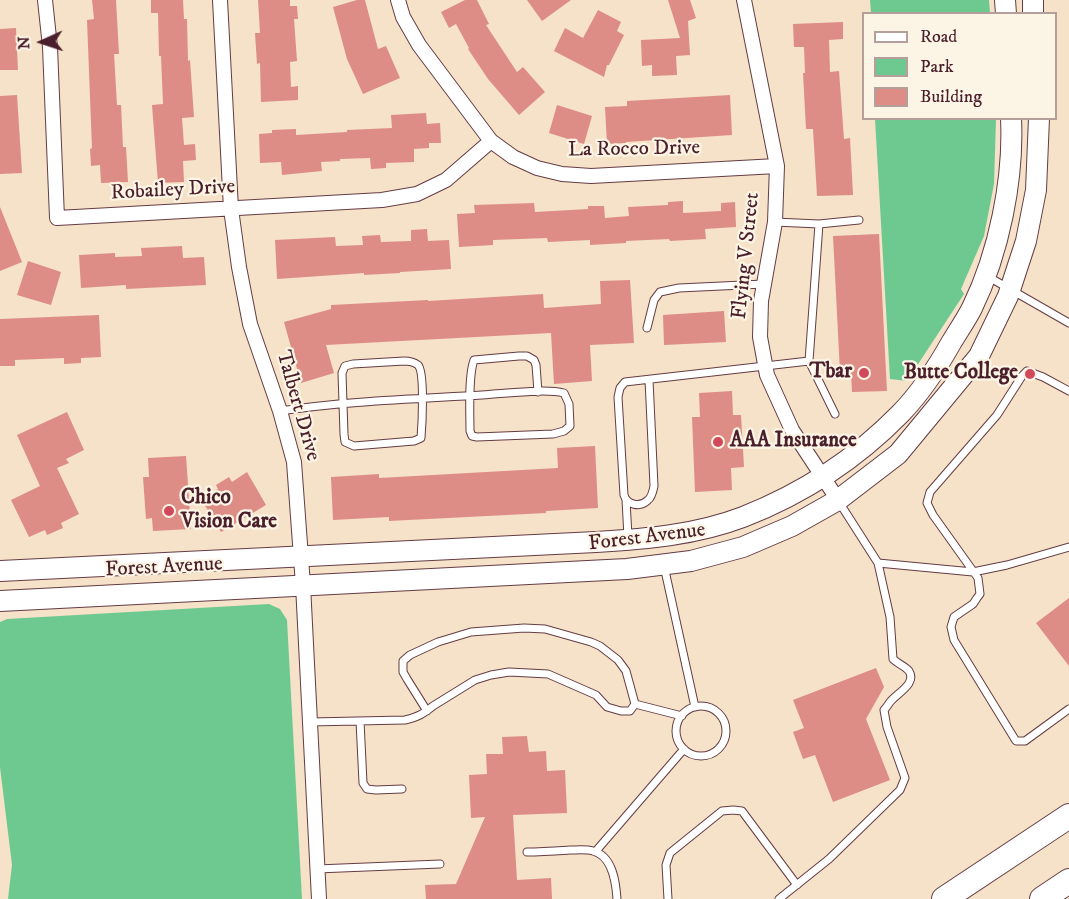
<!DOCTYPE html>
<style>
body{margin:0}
#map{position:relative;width:1069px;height:899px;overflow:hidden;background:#f5e2c8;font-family:"IM FELL DW Pica",serif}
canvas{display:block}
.legend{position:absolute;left:862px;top:12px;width:195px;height:108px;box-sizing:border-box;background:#fcf5e5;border:2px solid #b59f9b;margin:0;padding:8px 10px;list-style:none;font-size:18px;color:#4a1f2b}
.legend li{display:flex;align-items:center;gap:12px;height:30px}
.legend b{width:30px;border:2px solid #b59f9b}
.north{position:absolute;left:12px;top:12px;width:60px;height:60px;-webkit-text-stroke:4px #fcf5e5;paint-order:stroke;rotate:267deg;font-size:16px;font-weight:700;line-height:24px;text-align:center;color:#4a1f2b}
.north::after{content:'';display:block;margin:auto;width:21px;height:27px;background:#4a1f2b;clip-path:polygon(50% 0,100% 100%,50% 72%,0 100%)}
</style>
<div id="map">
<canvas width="1069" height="899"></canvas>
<ul class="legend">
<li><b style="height:8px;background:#fff"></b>Road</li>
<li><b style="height:16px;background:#6ec990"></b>Park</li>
<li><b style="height:16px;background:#de8c86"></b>Building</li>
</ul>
<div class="north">N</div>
</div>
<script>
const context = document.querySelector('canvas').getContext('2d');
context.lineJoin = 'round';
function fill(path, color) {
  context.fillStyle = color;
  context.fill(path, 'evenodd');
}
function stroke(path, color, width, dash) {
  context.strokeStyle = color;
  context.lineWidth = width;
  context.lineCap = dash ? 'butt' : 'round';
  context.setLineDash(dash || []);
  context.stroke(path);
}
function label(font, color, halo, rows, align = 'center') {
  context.font = font + ' "IM FELL DW Pica",serif';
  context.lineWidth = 4.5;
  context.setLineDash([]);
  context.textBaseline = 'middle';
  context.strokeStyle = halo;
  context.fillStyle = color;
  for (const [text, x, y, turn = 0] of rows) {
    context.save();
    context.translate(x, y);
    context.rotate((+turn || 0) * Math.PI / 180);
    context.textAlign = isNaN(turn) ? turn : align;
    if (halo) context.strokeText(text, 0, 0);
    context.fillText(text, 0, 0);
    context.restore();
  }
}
const green = new Path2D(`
 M870 0H989L990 13H871Z
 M875 119H996L994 184 984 236 961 289 964 294 907 381 890 379Z
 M269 604 280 609 287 620 302 899H8L12 865 0 767V622L7 619Z`);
const building = new Path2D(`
 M92 0H116L119 54H114L117 105H121L123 147H126L128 182 101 183 100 165 91 166 90 149 92 148 87 20 94 19Z
 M151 0H183L184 19H187L188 61 190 60 194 117 182 118 184 145 195 144 196 160 183 161 184 182 158 183 152 105 163 104 161 56H159L158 13H151Z
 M258 0H290V6H297L298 19H294L297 61 290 62 291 87 298 86V100L261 102 260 63 257 64 255 33H260Z
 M357 0H365L378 49 386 46 400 78 363 94 347 59 333 7Z
 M465 0H477L489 24 486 25 517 72 523 67 545 92 519 115 488 79 468 49 469 48 456 24 449 28 441 12Z
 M527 0H571L542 21Z
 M668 0H690L696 18 688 21 690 55 676 56 677 75 652 76V65L642 66 641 40 680 38Z
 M598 10 621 22 617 31 624 35 609 65H607L604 77 554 51 565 28 583 38Z
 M843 22V39L829 40 830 72 839 71 844 139 850 138 853 195 817 196 813 129H806L803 73H805L804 47H794L793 24Z
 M16 28 18 70H0V29Z
 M17 95 22 173 0 174V96Z
 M730 95 732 135 626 142V143L607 144 605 107 627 106V101Z
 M557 105 592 116 584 144 549 133Z
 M426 113 427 124 440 123 441 143H429V148L414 149V162L386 163V168L371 169 370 158 340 159V161L321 162 322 171 282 175 281 162 260 163 259 134 272 133V130L296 129V135L347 132V130L392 128 391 115Z
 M683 201V213L721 211V203L735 202 736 227 705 229 706 239 670 241 669 239 626 241V243L590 245V240L548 242 547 238 493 240V245L459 247 457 214 475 213 474 205 534 203 535 212 588 209V206H604L605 218 629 216 628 207 668 205V202Z
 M0 207 22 262 0 271Z
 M427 229 428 241 449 240 451 269 400 272V273L364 275V273L277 279 275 240 335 237 336 246 363 245 362 236 380 235 381 242 411 241V230Z
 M879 234 887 391 852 392 851 371 840 372 833 236Z
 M182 246 183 258 204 257 206 285 126 289V285L81 288 79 255 115 253V257L142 256 141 248Z
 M28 261 61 272 51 305 17 295Z
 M630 280 634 343 590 345 592 381 554 384 551 333 326 345 334 373 301 383 284 322 331 309V305L428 300V301L543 294 544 308 601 304 600 281Z
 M724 311 726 342 664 345 663 315Z
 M99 315 101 357 81 358V363L64 364V358L15 360V366H0V319Z
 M732 391 733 415H741L744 467 731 468 732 490 695 492 692 417H700L699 393Z
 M67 412 84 450 66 459 69 463 57 468 79 514 61 523 63 528 47 535 45 530 29 537 11 500 40 486 17 435Z
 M595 446 598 508 546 511V513L389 521V517L333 520 331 477 379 474V478L558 468 557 448Z
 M186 456 191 529 153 531 152 518 146 519 143 477H149L148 458Z
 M247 472 266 505 221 532 201 499 218 489 216 485 229 477 232 482Z
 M1069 598V666L1036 623Z
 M876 668 884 687 866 719 890 780 833 802 815 755 803 759 793 732 804 728 793 700Z
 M527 736 529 752 546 751 547 771 565 770 567 813 513 815 517 880 551 878 552 899H426L425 885 456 884 485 817 471 818 469 775 487 774 486 754H503L502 737Z`);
const lane = new Path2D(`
 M775 222 819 224
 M987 276 1069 323
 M647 328 654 300 660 292 679 288 764 284
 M404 361C409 361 414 362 418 365 425 372 422 426 421 438L414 441 354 446 345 442 344 434 342 373 345 366 353 364Z
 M649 380 654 486C653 491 652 497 648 500 640 508 627 505 624 495L618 397 620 388 625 382 809 361
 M1069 391 1043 377 1027 371 1022 376 997 415 930 492 927 503 933 515 978 578 980 594 977 598 973 604 954 617 951 627 954 640 1016 741H1025L1069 709
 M280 411C347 401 415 399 482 395 505 394 544 388 564 393L569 404 570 426 564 431 553 434 477 437 472 436 470 431C470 413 468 376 474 360L519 356H527L534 360 536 365 538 392
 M835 414 809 361 819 224 859 220
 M626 500 628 537
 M878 563 973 572 1007 565 1069 547
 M664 566 695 707
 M635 704 682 716
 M676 731a25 25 0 1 1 50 0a25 25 0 1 1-50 0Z
 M360 721 363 783 367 789 376 790 402 789
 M310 722 405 720C418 717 423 714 433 706L475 680 491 675 509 672 548 674 596 695 607 707 621 711H630L635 704 626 671 618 660 600 646 591 642 545 629 524 628 471 632 438 642 410 655 403 661V672L407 679 427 711
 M596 851 684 749
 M527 852C541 852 555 851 570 850 577 850 586 849 593 851 613 856 616 883 617 899
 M317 869 440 864
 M668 899 666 865 670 853 722 811 733 810 742 811 797 885
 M779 899 829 859 900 790 905 778 887 727 884 710C886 708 888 705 890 702 897 693 917 684 909 671 905 666 898 664 893 659L890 617 878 563 839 502`);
const street = new Path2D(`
 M45 0 50 47 57 218 382 200 417 194 446 180 491 141
 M220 0 231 209 239 267 250 324 280 411 294 462 303 585 319 899
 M398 0 403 17 419 45 491 141 513 157 537 168 562 174 591 176 777 166
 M744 0 777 166 775 222 761 301 760 337 767 375 792 430 838 500`);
const secondary = new Path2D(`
 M1005 0 1006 14
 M1033 0V14
 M0 571 596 542C646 539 696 535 743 517 802 494 857 458 901 413 921 392 937 368 951 343 958 331 966 320 972 308 999 253 1014 179 1011 118
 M0 601 627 569 691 561 743 547 792 526 838 500 898 454 979 356 1008 296 1026 241 1036 190 1039 118`);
const highway = new Path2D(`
 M944 899 1069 816
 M1042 899 1069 881`);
const markers = [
 [864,373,6,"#d1495b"],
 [1030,374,6,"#d1495b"],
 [718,442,6,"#d1495b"],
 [169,511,6,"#d1495b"]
];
const streetNames = [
 ["La Rocco Drive",634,150,-1],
 ["Robailey Drive",173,191,-3],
 ["Flying V Street",747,256,-84],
 ["Talbert Drive",297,406,74],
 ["Forest Avenue",647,538,-7],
 ["Forest Avenue",164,568,-3]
];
const poiNames = [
 ["Tbar",852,373],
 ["Butte College",1018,374],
 ["AAA Insurance",730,442,"left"],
 ["Chico",181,499,"left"],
 ["Vision Care",181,523,"left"]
];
fill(green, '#6ec990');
fill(building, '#de8c86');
stroke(lane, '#643c43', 9);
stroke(street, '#643c43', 16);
stroke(secondary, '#643c43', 22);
stroke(highway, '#643c43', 26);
stroke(lane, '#fff', 7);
stroke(street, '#fff', 14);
stroke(secondary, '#fff', 20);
stroke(highway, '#fff', 24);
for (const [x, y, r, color] of markers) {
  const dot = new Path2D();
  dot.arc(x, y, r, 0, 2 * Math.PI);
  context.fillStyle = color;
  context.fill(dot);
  stroke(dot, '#fcf5e5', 2);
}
label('21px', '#4a1f2b', '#fcf5e5', streetNames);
label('bold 21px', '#4a1f2b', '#fcf5e5', poiNames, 'right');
</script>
